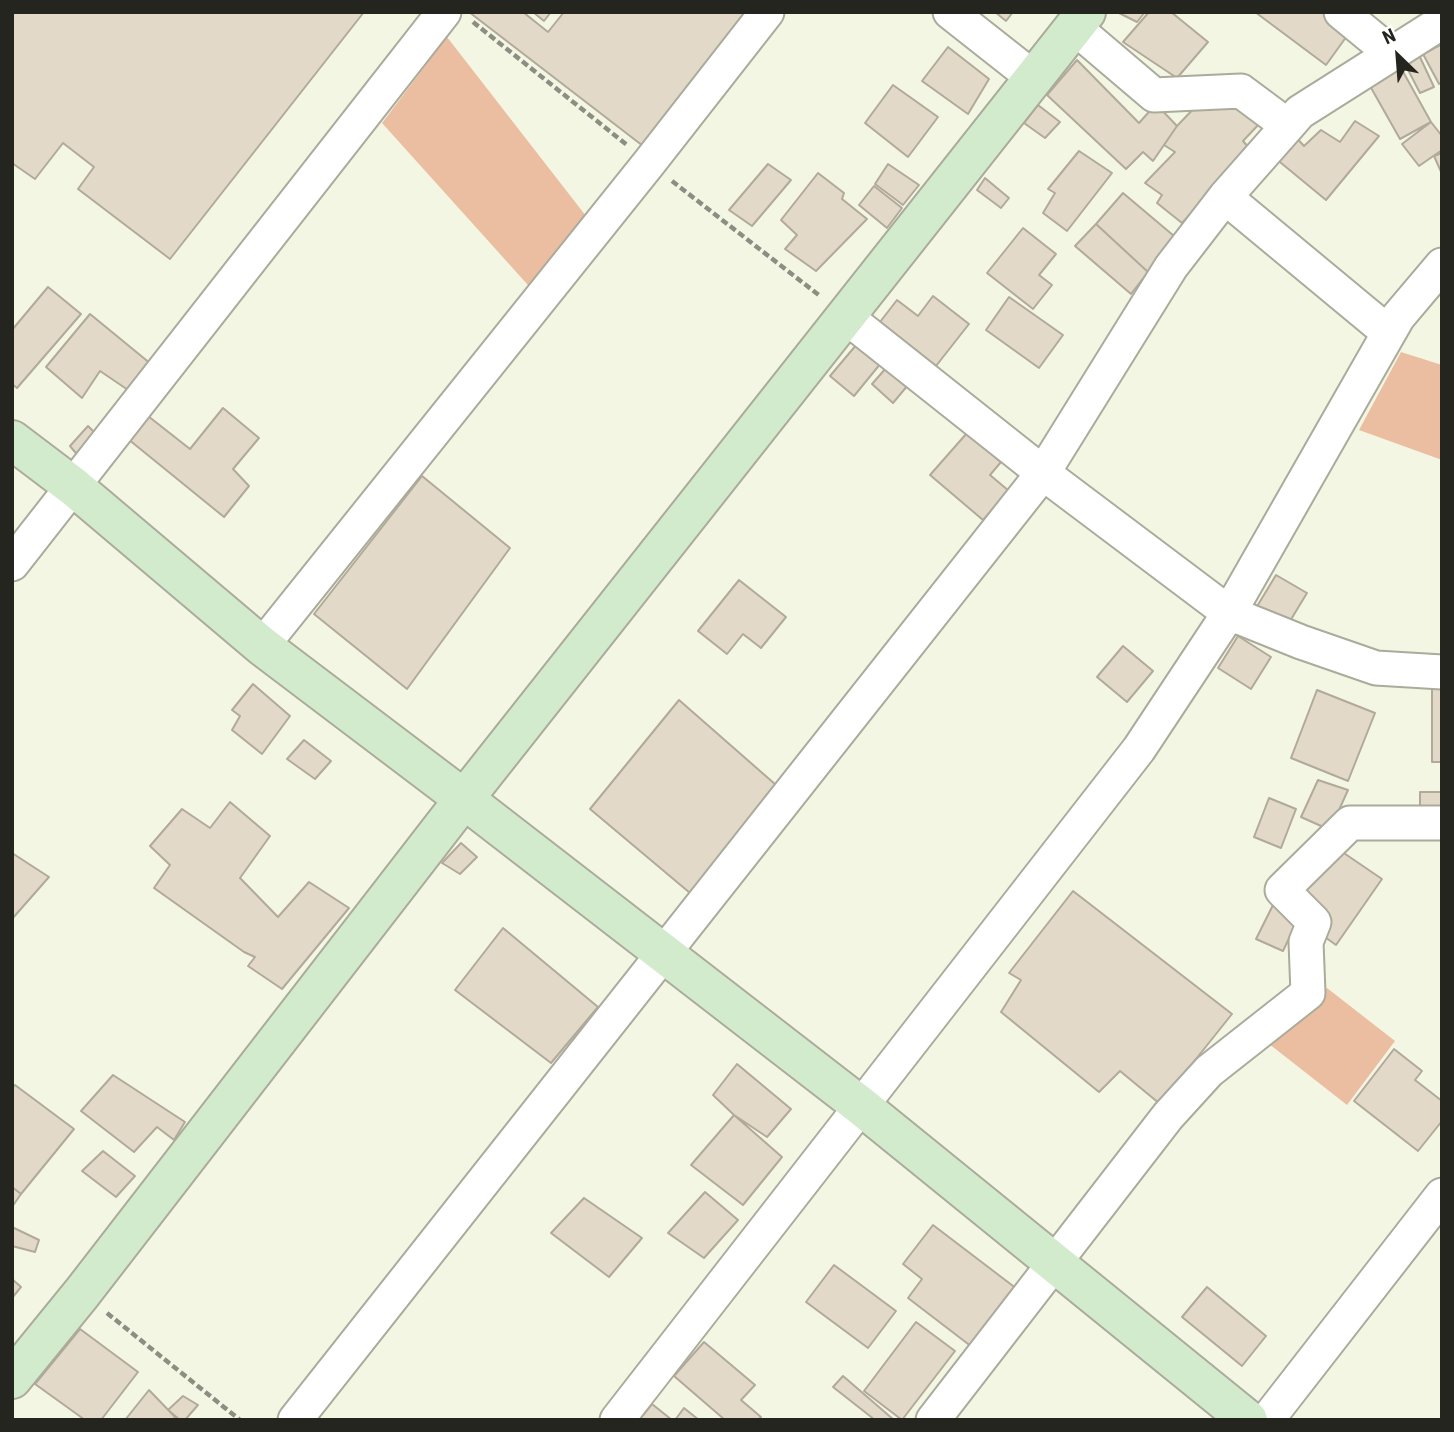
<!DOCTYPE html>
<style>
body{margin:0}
#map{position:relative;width:1454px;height:1432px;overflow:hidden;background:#f4f6e4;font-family:"Roboto Condensed",sans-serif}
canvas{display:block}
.frame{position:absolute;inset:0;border:14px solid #25251f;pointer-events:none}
.north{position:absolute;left:1363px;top:21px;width:70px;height:70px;-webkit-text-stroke:5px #fff;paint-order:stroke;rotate:335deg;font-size:19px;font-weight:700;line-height:28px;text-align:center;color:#25251f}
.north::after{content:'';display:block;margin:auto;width:24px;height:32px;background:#25251f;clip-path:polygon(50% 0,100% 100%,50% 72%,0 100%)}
</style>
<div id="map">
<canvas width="1454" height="1432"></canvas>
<div class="frame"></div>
<div class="north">N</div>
</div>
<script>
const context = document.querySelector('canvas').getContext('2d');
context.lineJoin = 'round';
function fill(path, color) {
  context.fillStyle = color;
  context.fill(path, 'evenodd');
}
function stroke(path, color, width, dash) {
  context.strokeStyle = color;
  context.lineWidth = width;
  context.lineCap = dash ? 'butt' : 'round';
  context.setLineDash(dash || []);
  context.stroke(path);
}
const green = new Path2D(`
 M447 37 593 225 536 294 382 123Z
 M1401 352 1442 365V460L1359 430Z
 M1327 988 1395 1041 1347 1105 1264 1040Z`);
const building = new Path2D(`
 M12 12H364L170 259 78 189 94 167 63 143 35 179 12 163Z
 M469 12H523L548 32 564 12H747L643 146Z
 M533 12H551L544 21Z
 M995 12H1013L1006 21Z
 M1117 12H1145L1137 22Z
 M1149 12H1171L1208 42 1177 78 1123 42Z
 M1255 12H1330L1352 29 1326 65Z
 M1442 44V82L1439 84 1423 54Z
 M948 47 989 79 968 114 922 81Z
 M1419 55 1434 87 1420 93 1405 64Z
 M1077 60 1139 123 1156 104 1177 126 1153 161 1143 152 1126 169 1047 95Z
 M1401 68 1431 122 1400 139 1370 86Z
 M893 85 938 117 908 157 865 123Z
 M1215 98 1235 103 1260 123 1243 141 1250 149 1182 223 1157 203 1162 195 1145 183 1175 152 1164 145 1177 126 1198 104 1207 109Z
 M1038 105 1060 122 1045 138 1024 123Z
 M1355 121 1379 136 1326 200 1275 158 1294 135 1304 146 1321 130 1340 142Z
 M1431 122 1442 136V150L1419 166 1402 144Z
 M1079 151 1112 173 1067 231 1043 213 1055 193 1048 189Z
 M1442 153V174L1434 156Z
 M768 164 791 180 752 226 729 210Z
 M888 164 919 185 903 205 875 184Z
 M818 173 844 193 842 199 867 219 816 271 785 249 797 235 781 220Z
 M985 178 1009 198 1001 208 977 190Z
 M874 186 902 208 887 228 859 205Z
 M1123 193 1174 236 1148 272 1096 224Z
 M1096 224 1148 272 1131 294 1075 246Z
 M1023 228 1056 254 1039 275 1052 285 1033 309 987 273Z
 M48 287 81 314 17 388 12 384V330Z
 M933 296 969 324 936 366 880 322 897 300 918 316Z
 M1009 297 1063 335 1039 368 986 330Z
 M90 314 151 364 131 392 100 371 82 398 46 367Z
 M857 344 881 363 854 396 830 376Z
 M887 367 908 385 893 403 872 384Z
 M223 408 259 438 233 469 249 486 224 517 128 439 148 416 190 449Z
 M88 426 98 436 80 458 70 446Z
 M967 433 1001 462 990 475 1009 491 983 520 930 475Z
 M422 476 510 548 407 689 314 614Z
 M1276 575 1307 593 1284 631 1253 613Z
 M739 580 786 617 761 648 743 634 727 654 698 631Z
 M1238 636 1271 657 1251 689 1218 668Z
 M1123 646 1153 671 1127 702 1097 677Z
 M253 684 290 716 262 754 232 730 240 716 232 710Z
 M1432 685H1442V762H1432Z
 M1317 690 1375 713 1348 781 1291 758Z
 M679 700 776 785 690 893 590 809Z
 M304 740 331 761 315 779 287 759Z
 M1318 780 1348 790 1330 830 1301 817Z
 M1420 792H1442V809L1420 808Z
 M1269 798 1296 809 1281 848 1254 837Z
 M230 802 270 836 240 878 278 917 309 882 349 908 282 989 248 966 255 957 244 952 154 888 170 865 150 846 182 809 210 828Z
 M461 843 477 857 460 874 442 863Z
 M1335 847 1382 879 1336 945 1318 932 1294 893Z
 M12 853 49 877 12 919Z
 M1073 891 1232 1014 1160 1104 1120 1071 1099 1092 1001 1012 1021 980 1009 973Z
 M1275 901 1301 913 1283 951 1256 939Z
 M503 928 598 1007 551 1063 455 990Z
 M1394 1049 1422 1071 1415 1080 1442 1101V1121L1418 1151 1354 1101Z
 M737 1064 791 1109 767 1137 734 1115 713 1095Z
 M113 1075 185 1122 174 1140 157 1127 134 1152 81 1111Z
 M15 1085 74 1129 21 1194 12 1187V1088Z
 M734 1115 782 1157 743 1205 691 1165Z
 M103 1151 135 1176 116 1197 82 1171Z
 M12 1187 21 1194 12 1207Z
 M705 1192 738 1220 704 1258 668 1233Z
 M584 1198 642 1238 609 1277 551 1233Z
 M933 1225 1017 1289 972 1347 908 1298 922 1279 903 1264Z
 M12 1227 39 1240 35 1252 12 1246Z
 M834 1265 896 1311 868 1348 806 1302Z
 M12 1279 21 1287 12 1298Z
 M1207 1287 1266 1336 1242 1366 1182 1317Z
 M916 1322 955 1351 902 1420 864 1391Z
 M80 1329 138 1372 101 1420H85L35 1384Z
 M704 1342 755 1385 741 1400 761 1417 758 1420H725L674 1376Z
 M843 1376 894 1420H875L833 1387Z
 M149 1390 175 1417 173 1420H125Z
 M183 1396 198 1405 185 1420H180L168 1410Z
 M652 1404 672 1420H639Z
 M684 1408 699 1420H675Z`);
const path = new Path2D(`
 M473 22 627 145
 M672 181 820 296
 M107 1313 240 1420`);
const street = new Path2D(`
 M950 12 1035 79
 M1341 12 1392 54
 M1074 27 1154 95 1241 91 1288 126
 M1225 197 1389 333
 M845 316 1043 473 1229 613 1301 642 1376 668 1442 672
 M12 564 444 12
 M262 646 649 163 767 12
 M295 1420 1043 473 1171 267 1225 197 1300 112 1442 22
 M617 1420 1139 749 1229 613 1398 317 1442 265
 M933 1420 1168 1116 1209 1071 1308 993 1306 942 1314 922 1282 890 1350 823H1442
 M1267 1420 1442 1195`);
const secondary = new Path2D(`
 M12 440 74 487 262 646 464 799 861 1106 1248 1420
 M12 1379 82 1293 464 799 1086 12`);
fill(green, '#ecbea1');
fill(building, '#e2d9c9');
stroke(building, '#b1a99a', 2);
stroke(street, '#aaab9b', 37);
stroke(secondary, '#aaab9b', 42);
stroke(path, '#8d8e82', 4.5, [7, 3.5]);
stroke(street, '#fff', 33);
stroke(secondary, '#d3ebcd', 38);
</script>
